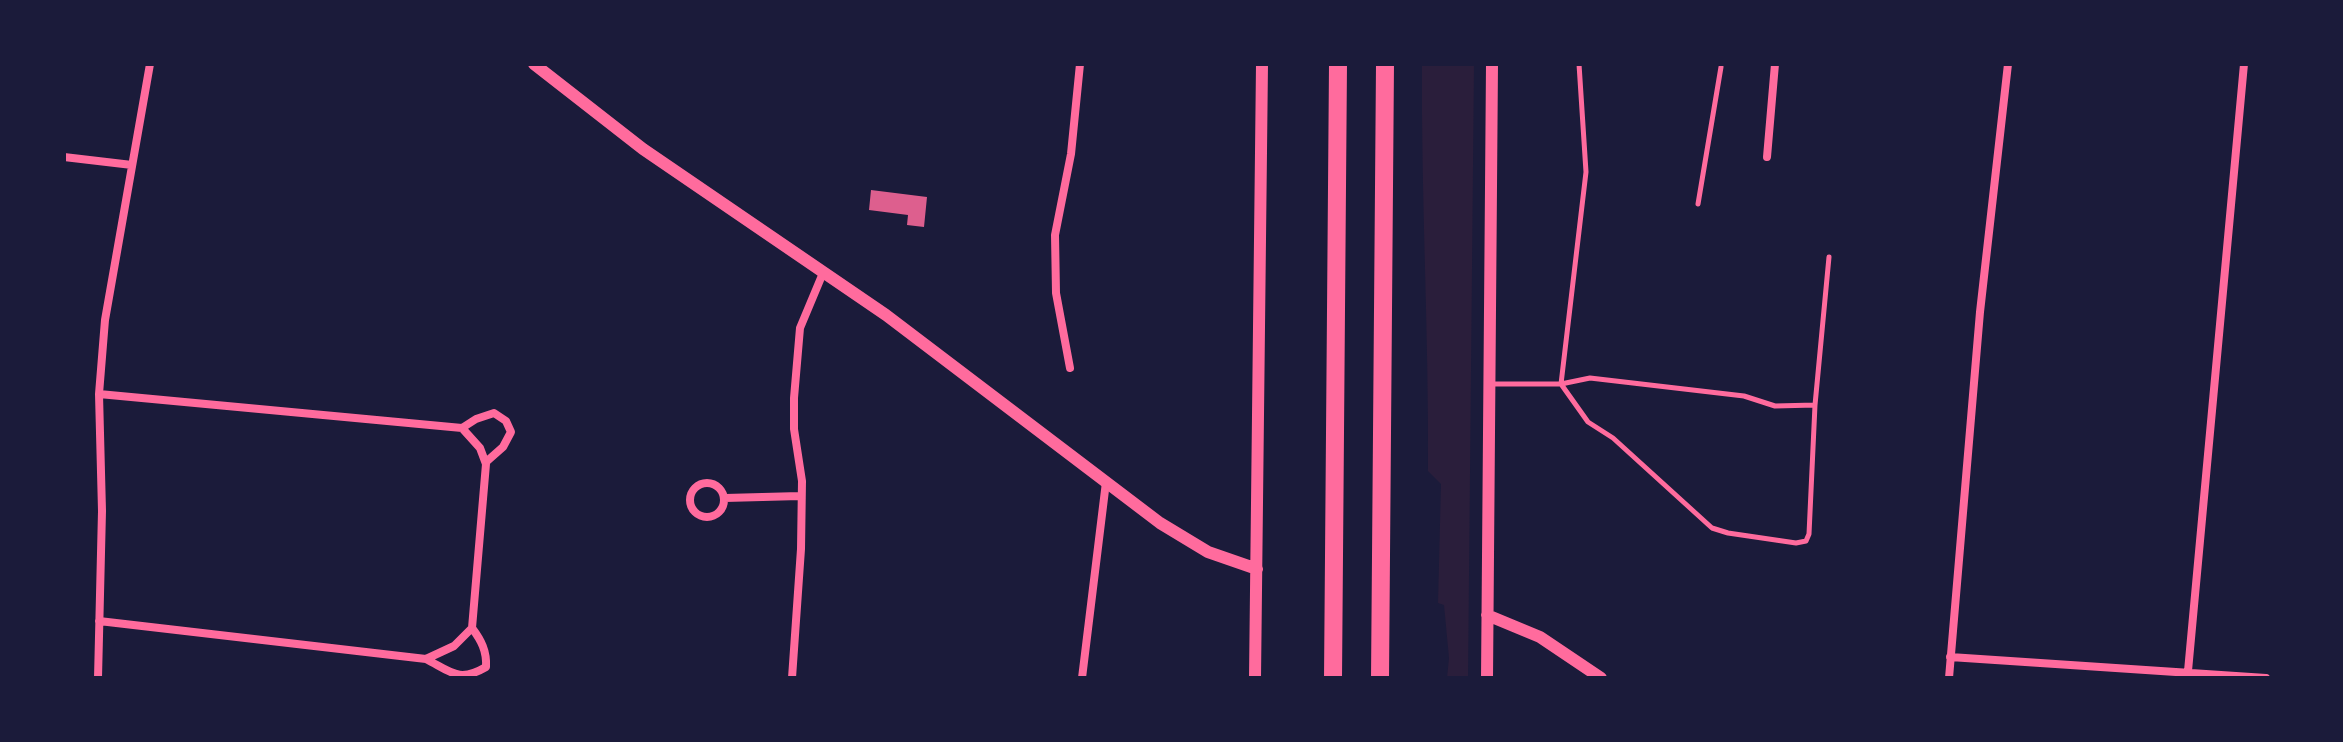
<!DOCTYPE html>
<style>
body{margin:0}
#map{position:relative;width:2343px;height:742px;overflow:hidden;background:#1b1b3a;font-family:"Archivo Narrow",sans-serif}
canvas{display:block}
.frame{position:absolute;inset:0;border:66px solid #1b1b3a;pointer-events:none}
</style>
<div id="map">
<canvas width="2343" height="742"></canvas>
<div class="frame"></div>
</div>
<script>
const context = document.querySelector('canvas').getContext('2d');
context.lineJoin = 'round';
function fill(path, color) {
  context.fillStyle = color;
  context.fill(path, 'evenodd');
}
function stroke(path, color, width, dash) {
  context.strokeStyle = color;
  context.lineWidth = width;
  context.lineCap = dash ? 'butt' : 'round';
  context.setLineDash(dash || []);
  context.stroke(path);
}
const green = new Path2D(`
 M1422 64H1474L1468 678H1447L1449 658 1444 605 1438 603 1441 484 1428 471C1429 335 1421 200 1422 64Z`);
const building = new Path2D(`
 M871 190 927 197 924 227 907 225 908 215 869 210Z`);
const service = new Path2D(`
 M1579 64 1586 172 1561 384 1588 422 1613 438 1712 528 1728 533 1796 543 1806 541 1809 534 1815 405 1829 257
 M1698 204 1721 67
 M1491 384H1561L1590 378 1744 396 1775 406 1815 405`);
const minor = new Path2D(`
 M64 157 132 165
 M1767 157 1775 64
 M1070 368 1056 293 1055 235 1071 154 1080 64
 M99 394 462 428 480 448 486 464 472 628 454 646 426 659 99 621
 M462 428 476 419 494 413 506 421 511 432 503 447 486 462
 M690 500a17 17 0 1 1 34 0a17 17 0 1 1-34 0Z
 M725 498 800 496
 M1950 657 2266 678
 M426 659C451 672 459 683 486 667 487 651 481 640 472 628
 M2188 671 2244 64
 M98 678 102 511 99 394 105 320 150 64
 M792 678 801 549 802 481 794 429V398L800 328 823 273
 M1082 678 1106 482
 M1949 678 1980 312 2008 64`);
const tertiary = new Path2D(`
 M534 64 643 149 886 315 1160 523 1208 552 1257 569
 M1487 615 1540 637 1601 678
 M1255 678 1262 64
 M1487 678 1492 64`);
const motorway = new Path2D(`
 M1333 678 1338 64
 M1380 678 1385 64`);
fill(green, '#2a1e3b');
fill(building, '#dd5f8e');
stroke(service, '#ff6b9d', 5);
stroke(minor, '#ff6b9d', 8);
stroke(tertiary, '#ff6b9d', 12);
stroke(motorway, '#ff6b9d', 18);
</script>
